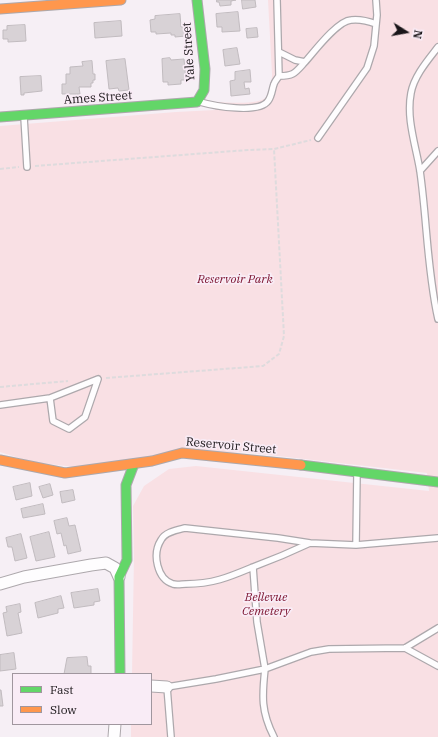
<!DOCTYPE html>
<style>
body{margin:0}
#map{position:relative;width:438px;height:737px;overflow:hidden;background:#f6eff5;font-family:"IBM Plex Serif",serif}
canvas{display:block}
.legend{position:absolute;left:12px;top:673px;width:140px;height:52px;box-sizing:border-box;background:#f9ecf6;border:1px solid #a0969e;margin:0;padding:5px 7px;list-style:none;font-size:12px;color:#1a1619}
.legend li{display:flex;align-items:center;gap:8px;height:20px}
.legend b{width:20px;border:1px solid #a0969e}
.north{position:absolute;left:386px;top:12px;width:40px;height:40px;-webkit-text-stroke:3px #f9ecf6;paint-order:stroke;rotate:101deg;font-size:11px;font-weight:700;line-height:16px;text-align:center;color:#1a1619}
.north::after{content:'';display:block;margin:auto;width:14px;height:18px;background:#1a1619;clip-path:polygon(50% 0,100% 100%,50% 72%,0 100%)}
</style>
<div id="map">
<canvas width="438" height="737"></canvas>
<ul class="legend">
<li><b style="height:5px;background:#63d668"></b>Fast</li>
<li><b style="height:5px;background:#ff974d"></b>Slow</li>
</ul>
<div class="north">N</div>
</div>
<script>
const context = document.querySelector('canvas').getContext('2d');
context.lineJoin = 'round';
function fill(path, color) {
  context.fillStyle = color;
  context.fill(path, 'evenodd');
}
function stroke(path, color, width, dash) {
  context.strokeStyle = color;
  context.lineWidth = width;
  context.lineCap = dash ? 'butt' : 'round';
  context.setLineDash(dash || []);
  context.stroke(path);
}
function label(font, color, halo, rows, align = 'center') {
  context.font = font + ' "IBM Plex Serif",serif';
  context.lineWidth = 3.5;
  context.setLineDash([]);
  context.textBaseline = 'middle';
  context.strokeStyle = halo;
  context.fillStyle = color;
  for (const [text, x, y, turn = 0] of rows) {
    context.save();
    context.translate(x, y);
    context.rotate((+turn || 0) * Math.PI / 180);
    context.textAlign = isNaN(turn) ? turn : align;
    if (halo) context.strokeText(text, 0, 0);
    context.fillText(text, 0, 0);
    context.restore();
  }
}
const green = new Path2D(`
 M268 0H438V737H131V724H151V674H132L134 556 133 506 144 486 169 469 196 466 429 491 427 473 243 452 75 467 32 462 0 452V126L176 112 215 110V102C226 102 261 106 267 96 271 89 272 81 272 74Z`);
const building = new Path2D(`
 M217 0H236L231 1V5L220 6 219 2H217Z
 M242 0H255L256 7 243 9Z
 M238 12 240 31 222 32V27H217L216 14Z
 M180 14 181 27 185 26 186 36 175 37V35H171V33L156 34V32H151L150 20 155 19V16Z
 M121 21 122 36 95 38 94 23Z
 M25 25 26 41 8 42V39H3V30H7V26Z
 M257 28 258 37 247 38 246 29Z
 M237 48 240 64 225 66 223 50Z
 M170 58 171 60 184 59 186 80H181V84L168 85V82H163L162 59Z
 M125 59 129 90 119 91 118 88 109 89 106 61Z
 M92 61 93 74H95V80H93V83H91V87H79L80 94H62V84H66V74H70V67L83 66 82 62Z
 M250 70 251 82H244L245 89 249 88 250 94 231 96 230 81 235 80V72Z
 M41 76 42 91 24 93V95H21L20 77Z
 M30 483 32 496 16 500 13 487Z
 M50 484 53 495 43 498 39 487Z
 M73 490 75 500 62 503 60 492Z
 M43 504 45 514 23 518 21 509Z
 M67 518 69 526 75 525 81 551 68 554 66 545 64 546 61 533 57 534 54 521Z
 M49 532 55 557 36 561 30 537Z
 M21 534 27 558 15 561 12 547H8L6 538Z
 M98 589 100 601 94 602V605L74 608 71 593Z
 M61 596 64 608 58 609V613L38 618 35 603Z
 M20 604 21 612 18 613 22 633 7 636 3 613 7 612 6 607Z
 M14 653 16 669 0 671V655Z
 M87 657 88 666H91V674H64L67 658Z
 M0 690H1L3 706H0Z`);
const path = new Path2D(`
 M35 166 248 150 274 149 311 140
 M0 169 19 167
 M106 378 263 366 279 354 284 336 274 149
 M0 387 68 381`);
const lane = new Path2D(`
 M277 0 279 76C294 76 295 73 305 62L295 60 279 52
 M438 47C428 60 414 76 411 93 406 119 416 146 420 171 427 220 427 270 438 319
 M305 62C314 52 337 21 351 20 359 19 368 21 376 24
 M200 102C214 106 259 114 268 101 272 96 272 89 274 84 275 81 278 78 279 76
 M24 117 27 167
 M318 138 367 68 374 46 377 15 376 0
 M420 171 438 151
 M98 379 85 417 69 429 53 421 50 398Z
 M0 405 50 398
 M185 528 278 538 310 543C291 552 272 560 253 567 229 577 213 584 186 584 182 584 177 585 173 584 157 579 152 554 161 540 165 532 177 530 185 528Z
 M310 543 356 545 438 538
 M356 545 357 473
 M405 648 438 666
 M171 737 167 687 216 679 265 669 257 622 253 567
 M274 737C261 712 262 696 265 669L311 652 329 649 405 648 438 628`);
const street = new Path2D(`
 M0 584 24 577 91 565 106 563 115 568 119 577
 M151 686 167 687
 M114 737 115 724`);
const fast = new Path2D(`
 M0 117 197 102 204 90 205 69 197 0
 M301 465 438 482
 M120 674 119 577 127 560 126 485 134 464`);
const slow = new Path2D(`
 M0 9 121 0
 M0 460 65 473 152 461 182 453 301 465`);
const streetNames = [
 ["Yale Street",189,52,-94],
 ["Ames Street",98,98,-4],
 ["Reservoir Street",231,446,5]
];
const parkNames = [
 ["Reservoir Park",235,280],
 ["Bellevue",266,598],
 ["Cemetery",266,612]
];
fill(green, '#f9e0e4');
fill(building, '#d8d2d6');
stroke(building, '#c1bbbf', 1);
stroke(lane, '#ada8ac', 8);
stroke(street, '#ada8ac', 13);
stroke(fast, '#ada8ac', 11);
stroke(slow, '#ada8ac', 11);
stroke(path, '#dedbdd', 2, [4, 2]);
stroke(lane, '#fefdfe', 5.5);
stroke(street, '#fefdfe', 11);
stroke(fast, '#63d668', 9);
stroke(slow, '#ff974d', 9);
label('12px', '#1a1619', '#f9ecf6', streetNames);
label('italic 12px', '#7b122e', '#f9ecf6', parkNames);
</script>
